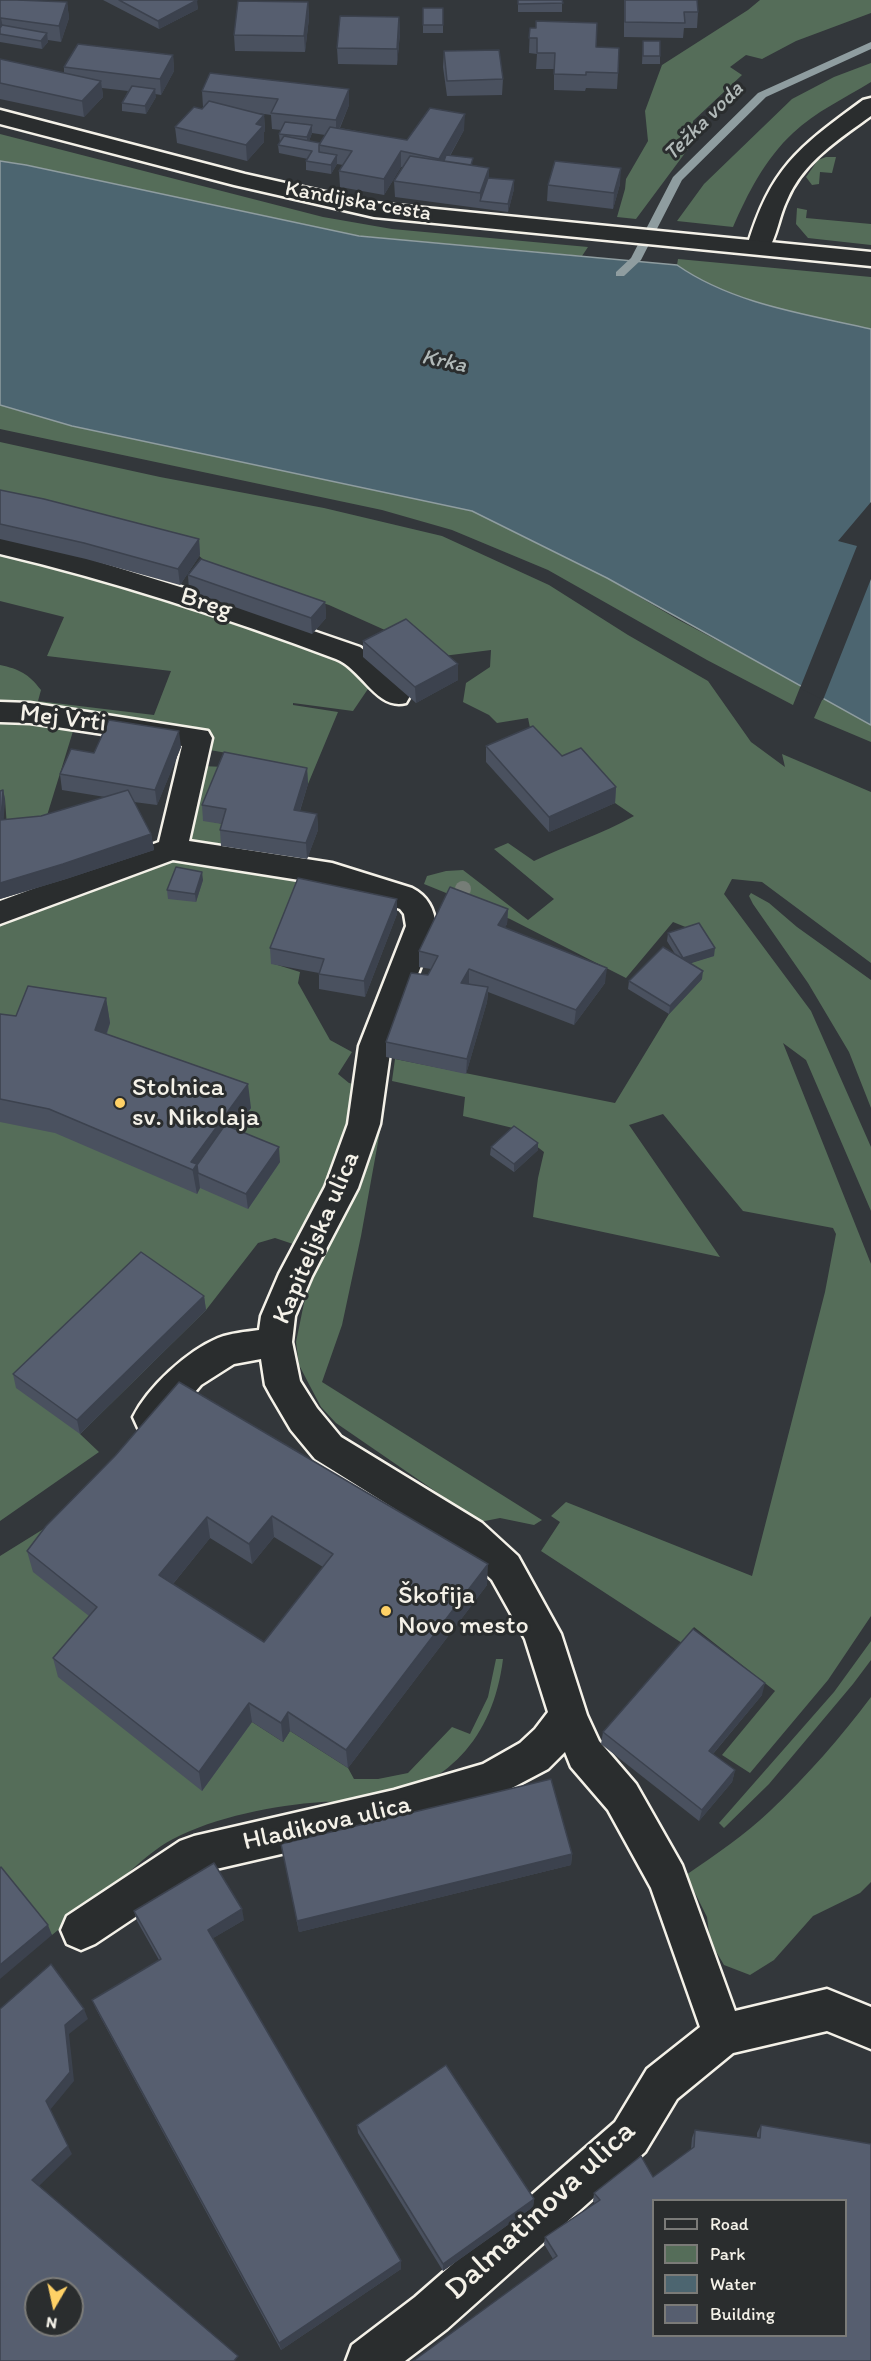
<!DOCTYPE html>
<meta charset="utf-8">
<style>
body{margin:0}
#map{position:relative;width:871px;height:2361px;overflow:hidden;background:#33373b;font-family:Itim,sans-serif}
canvas{display:block}
.legend{position:absolute;left:652px;top:2199px;width:195px;height:138px;box-sizing:border-box;background:#2a2d2e;border:2px solid #7b7b78;margin:0;padding:8px 10px;list-style:none;font-size:18px;color:#f4f1e8}
.legend li{display:flex;align-items:center;gap:12px;height:30px}
.legend b{width:30px;border:2px solid #7b7b78}
.north{position:absolute;left:24px;top:2277px;width:60px;height:60px;box-sizing:border-box;background:#2a2d2e;border:2px solid #7b7b78;border-radius:50%;rotate:189deg;font-size:16px;font-weight:700;line-height:24px;text-align:center;color:#f4f1e8}
.north::after{content:'';display:block;margin:auto;width:21px;height:27px;background:#ffd166;clip-path:polygon(50% 0,100% 100%,50% 72%,0 100%)}
</style>
<div id="map">
<canvas width="871" height="2361"></canvas>
<ul class="legend">
<li><b style="height:8px;background:#2a2d2e"></b>Road</li>
<li><b style="height:16px;background:#556d59"></b>Park</li>
<li><b style="height:16px;background:#4c6570"></b>Water</li>
<li><b style="height:16px;background:#565e6f"></b>Building</li>
</ul>
<div class="north">N</div>
</div>
<script>
const context = document.querySelector('canvas').getContext('2d');
context.lineJoin = 'round';
function fill(path, color) {
  context.fillStyle = color;
  context.fill(path, 'evenodd');
}
function stroke(path, color, width, dash) {
  context.strokeStyle = color;
  context.lineWidth = width;
  context.lineCap = dash ? 'butt' : 'round';
  context.setLineDash(dash || []);
  context.stroke(path);
}
function label(font, color, halo, rows, align = 'center') {
  context.font = font + ' Itim,sans-serif';
  context.lineWidth = 6;
  context.setLineDash([]);
  context.textBaseline = 'middle';
  context.strokeStyle = halo;
  context.fillStyle = color;
  for (const [text, x, y, turn = 0] of rows) {
    context.save();
    context.translate(x, y);
    context.rotate((+turn || 0) * Math.PI / 180);
    context.textAlign = isNaN(turn) ? turn : align;
    if (halo) context.strokeText(text, 0, 0);
    context.fillText(text, 0, 0);
    context.restore();
  }
}
const green = new Path2D(`
 M760 0H871V13L796 41 762 59 746 55 730 67 742 75 693 121 691 145 636 219 617 217 625 189 626 179 648 141 645 111 662 65 748 10Z
 M871 63V82C845 98 815 112 793 133 765 159 748 193 733 227L677 221 704 184 792 99 834 77Z
 M0 134 323 217 392 229 588 247 582 256 359 236 26 165 0 161Z
 M826 157H836L832 173 820 172 819 184 812 185 806 177 818 160Z
 M797 208 807 210 806 218 871 224V245L808 238 796 224Z
 M678 259 871 277V329C805 314 733 304 677 265Z
 M0 405 72 426 472 511 607 578 677 619 801 685 793 705 707 660 548 570 452 530 382 510 0 429Z
 M0 442 160 477 324 508 442 536 549 585 628 635 708 681 751 742 785 767 782 754 871 792V963L762 882 732 879 724 894 811 1011 871 1147V1211L806 1060 783 1043 871 1264V1616L828 1680 750 1773 722 1755 775 1691 694 1627 682 1643 541 1551 560 1522 551 1516 566 1502 752 1576 825 1292 836 1234 833 1228 743 1211 663 1114 629 1125 720 1257 533 1217 538 1178 544 1152 513 1128 463 1116 465 1097 392 1081 395 1059 615 1103 669 1014 701 980 682 966 713 955 698 932 673 922 626 978 510 919 424 884 427 876 446 871 463 870 528 920 554 899 494 849 508 843 534 861C567 845 602 834 634 816L615 803 580 764 561 772 533 742 528 718 497 723 489 715 463 702 466 683 490 667 491 650 443 656 329 605 208 564 183 541 0 499Z
 M0 555 62 570 215 617 347 664 372 683 353 711 293 703V705L338 712 308 784 232 769 238 755 204 749 208 731 0 704V665C19 669 29 674 41 690L38 701 154 715 171 671 47 656 64 617 0 601Z
 M823 698 871 725V742L814 718Z
 M0 718 74 728 45 822 7 827 5 799H0Z
 M201 766 225 767 204 820 228 825 221 846 186 839Z
 M171 862H204L328 884 271 963 300 972 298 983 330 1040 352 1052 338 1074 349 1083 358 1085 336 1157 296 1245 275 1238 258 1243 206 1310 80 1434 99 1452 0 1521V921L131 872Z
 M751 893 769 903 797 927 871 980V1108L849 1052 808 983 753 904 749 896Z
 M382 1120 361 1236 342 1325 322 1382 542 1520 534 1525 500 1518 480 1522 336 1423 321 1407 311 1388 299 1365 296 1342 304 1303 320 1260 361 1186Z
 M58 1520 252 1722 283 1742 290 1731 348 1768 354 1779H378L408 1773 452 1727 470 1734 488 1697 496 1659H503C493 1739 447 1788 368 1802 353 1805 337 1801 322 1802 275 1805 215 1817 173 1839 156 1848 140 1862 126 1875 101 1895 76 1915 52 1935L0 1882V1556Z
 M871 1641V1660L853 1684 769 1784 724 1828 719 1823 834 1692Z
 M871 1697V1882L860 1893 813 1916 774 1960 750 1975 724 1965 710 1941 707 1917 686 1875C715 1855 745 1835 770 1811 807 1776 841 1737 871 1697Z`);
const water = new Path2D(`
 M0 161 26 165 359 236 677 265C733 304 805 314 871 329V725L607 578 472 511 72 426 0 405Z`);
const pier = new Path2D(`
 M871 502V579L823 700 800 688 857 546 838 541Z`);
const stream = new Path2D(`
 M871 42V49L766 97 682 180 641 260 624 276H616V272L631 258 673 177 758 93Z`);
const street = new Path2D(`
 M871 98V116C839 139 803 162 787 200 779 216 777 237 767 252L759 254 751 252 747 247C771 167 798 148 863 100Z
 M0 536 80 556 232 603 360 647 384 666 410 696 406 703C377 711 362 669 336 659 227 618 114 581 0 554Z
 M0 702 30 703 208 731 212 738 189 841 332 863 412 888C428 896 434 909 436 926L391 1046 380 1124 358 1188 312 1276 295 1316 292 1342 300 1381 317 1408 341 1437 482 1523 518 1556 561 1634 587 1715 599 1741 636 1784 682 1865 735 2011 827 1989 871 2007V2049L827 2031 733 2053 677 2099 645 2152 447 2329 405 2361H346L352 2345 415 2297 615 2122 647 2069 700 2027 651 1888 608 1810 571 1767 565 1752 548 1769 491 1799 394 1828 203 1872 95 1944 81 1950 67 1944 61 1930 67 1916 180 1841 194 1836 394 1790 483 1764 520 1743 535 1729 548 1712 525 1639 492 1580 456 1547 315 1459 291 1430 271 1396 265 1385 261 1359 234 1364 201 1385 164 1428 151 1432 138 1428 133 1417C148 1387 187 1351 218 1338 231 1333 245 1332 259 1330L261 1316 279 1274 325 1187 348 1124 359 1046 406 926 404 914 400 909 331 885 173 860 0 924V901L159 842 182 746 30 723 0 722Z`);
const secondary = new Path2D(`
 M0 110 245 174 374 203 871 252V266L374 217 234 185 0 124Z`);
const trees = [
 [463,889]
];
const wall = new Path2D(`
 M0 0 67 2 69 18 61 42 48 40V42L42 49 0 42Z
 M103 0H196L198 9 159 29Z
 M518 0H562V12H518Z
 M624 0H697L698 12 697 28H684L683 38 624 37Z
 M308 2 309 18 305 52 235 51 234 35Z
 M423 8H443V33H423Z
 M399 17 400 33 397 65 338 64 337 48Z
 M530 28 596 47 618 73 617 89 586 88 585 91 554 90V69H536L537 54 529 53Z
 M643 41 660 56V64H642Z
 M444 51 503 79 502 95 447 96 443 67Z
 M173 55 174 71 161 95 155 94 156 97 146 114 122 111V103L128 91 102 88 103 97 84 117 0 99V59L64 73V67Z
 M349 89V105L340 128 407 140 464 130 450 156 473 165 489 168V178L514 180V189L508 212 395 197 394 181 403 167H401L384 195 340 187 339 171 343 165 337 164 331 174 306 170V161L308 159 279 153 278 145 280 143 279 134 281 130 272 129 271 115 258 113 264 115 265 131 264 132V142L247 161 177 143 175 127 204 107H203L202 91ZM312 133 325 135 320 143 309 141Z
 M620 184 613 209 547 201 548 185Z
 M0 490 199 539 200 555 180 585 86 559 0 539Z
 M188 575 325 602 326 618 312 634 189 591Z
 M363 641 458 664V680L416 703 363 657Z
 M486 746 562 756 616 787 615 803 549 832 486 762Z
 M181 747 157 805 134 802 151 834 154 850 66 879 0 899 3 790 5 799 3 820 41 816 105 797 62 790 60 774 94 753Z
 M307 768 308 784 300 811 317 814 318 830 307 859 221 846 220 830 222 824 203 821 202 805Z
 M203 880 196 902 168 899 167 890Z
 M397 899V914L365 997 319 989V973L271 964 270 948Z
 M508 909 507 924 505 927 605 983 574 1025 488 992 487 1002 466 1074 386 1057V1042L431 969 419 967V951Z
 M668 933 714 956 690 963 702 979 669 1014 628 989 629 981 675 954 667 941Z
 M106 998 110 1023 107 1034 251 1108 235 1129 280 1162 248 1209 200 1188 197 1194 55 1133 0 1122V1014L16 1016Z
 M538 1143V1150L514 1172 490 1155 491 1147Z
 M204 1296 206 1310 80 1434 16 1388 13 1374Z
 M115 1456 487 1585 348 1768 290 1731 283 1742 252 1722 202 1791 58 1677 53 1658 89 1616 33 1572 27 1551ZM274 1537 323 1567 264 1642 173 1584 210 1538 252 1564Z
 M762 1695 713 1754 735 1770 732 1782 699 1821 601 1744 603 1732Z
 M281 1844 572 1854 571 1865 299 1932Z
 M134 1911 244 1920 213 1938 401 2261V2269L281 2350 96 2009 92 2000 159 1960 137 1921Z
 M357 2125 534 2199 533 2207 443 2271 358 2133Z
 M761 2125 871 2144 553 2259 544 2244 545 2237 595 2204 593 2201 594 2193 653 2177 691 2149 692 2138 695 2130 757 2138V2133Z`);
const shadedWall = new Path2D(`
 M197 0 198 9 159 29 158 21Z
 M67 2 69 18 61 42 59 26Z
 M308 2 309 18 305 52 304 36Z
 M399 17 400 33 397 65V49Z
 M1 18 4 33 0 29V19Z
 M47 33 48 42 42 49 41 41Z
 M173 55 174 71 161 95 160 79Z
 M101 81 103 97 84 117 82 101Z
 M155 89 156 97 146 114 145 106Z
 M349 89V105L336 136V120Z
 M465 114 464 130 442 169 439 159Z
 M264 115 265 131 264 132V142L247 161 246 145 256 124Z
 M312 125V133L307 146V137Z
 M401 151V167L384 195V179Z
 M337 155V164L331 174V165Z
 M489 168V184L480 201V193Z
 M621 168 620 184 613 209 614 193Z
 M514 180V189L508 212V204Z
 M199 539 200 555 180 585 178 569Z
 M325 602 326 618 312 634 311 618Z
 M458 664V680L416 703 415 687Z
 M179 731 181 747 157 805 155 790Z
 M307 768 308 784 295 826 294 810Z
 M616 787 615 803 549 832V817Z
 M3 790 5 799 3 831 1 823Z
 M317 814 318 830 307 859 306 843Z
 M151 834 154 850 66 879 0 899V883Z
 M202 872 203 880 196 902 195 894Z
 M397 899V914L365 997 364 981Z
 M508 909 507 924 497 940 498 925Z
 M715 948 714 956 682 966 683 958Z
 M607 968 605 983 574 1025 576 1010Z
 M469 969V984L461 983Z
 M703 971 702 979 669 1014 670 1006Z
 M488 987 487 1002 466 1074 467 1059Z
 M106 998 110 1023 99 1054 95 1030Z
 M248 1084 251 1108 202 1175 198 1173 200 1188 197 1194 191 1162Z
 M538 1143V1150L514 1172V1164Z
 M279 1147 280 1162 248 1209 246 1194Z
 M204 1296 206 1310 80 1434 77 1420Z
 M272 1516 274 1537 252 1564 249 1544Z
 M207 1517 210 1538 163 1596 159 1575Z
 M488 1564 487 1585 348 1768 346 1750Z
 M765 1683 762 1695 706 1762 709 1751Z
 M249 1703 252 1722 202 1791 199 1772Z
 M288 1712 290 1731 283 1742 281 1723Z
 M735 1770 732 1782 699 1821 702 1810Z
 M572 1854 571 1865 299 1932 297 1921Z
 M242 1909 244 1920 210 1940 208 1930Z
 M48 1925 52 1935 0 1979V1965Z
 M84 2009 88 2019 69 2034 74 2081 50 2110 46 2101 65 2025Z
 M68 2146 72 2154 37 2188 32 2180Z
 M534 2199 533 2207 443 2271V2264Z
 M401 2261V2269L281 2350 279 2343Z`);
const building = new Path2D(`
 M0 0H17L67 2 59 26 1 18 0 19Z
 M119 0H197L158 21Z
 M518 0H562L563 3 518 4Z
 M625 0H697L698 12H684L685 23 625 22Z
 M238 1 308 2 304 36 234 35Z
 M423 8H443V25H423Z
 M340 16 399 17 397 49 337 48Z
 M536 21 597 23 596 47 619 48 618 73 586 72V75L554 74 555 53H537V38H529L530 28H536Z
 M2 25 47 33 41 41 0 34V28Z
 M643 41H660V56H643Z
 M78 44 173 55 160 79 64 67Z
 M499 50 503 79 447 81 444 51Z
 M0 59 101 81 82 101 0 83Z
 M210 73 349 89 336 120 271 113 278 99 202 91Z
 M132 86 155 89 145 106 122 103Z
 M209 101 264 115 256 124 263 126 246 145 175 127 194 107 202 109Z
 M430 108 465 114 439 159 401 151 384 179 339 171 352 151 319 145 330 127 407 140Z
 M285 122 312 125 307 137 279 134Z
 M284 136 320 143 319 145V152L337 155 331 165 306 161 312 151 278 145Z
 M446 155 473 158 471 165 444 161Z
 M410 156 489 168 480 193 394 181Z
 M555 161 621 168 614 193 548 185Z
 M488 178 514 180 508 204 480 201Z
 M0 490 44 499 199 539 178 569 84 543 0 524Z
 M201 559 325 602 311 618 188 575Z
 M406 619 458 664 415 687 363 641Z
 M109 720 179 731 155 790 60 774 71 749 94 753Z
 M533 726 562 756 581 748 616 787 549 817 486 746Z
 M224 752 307 768 294 810 317 814 306 843 220 830 226 809 202 805Z
 M3 790 1 820H0V791Z
 M128 790 151 834 63 864 0 883V820L41 816Z
 M176 867 202 872 195 894 167 890Z
 M298 878 397 899 364 981 319 974 324 959 270 948Z
 M450 887 508 909 498 925 607 968 576 1010 469 969 461 983 488 987 467 1059 386 1042 411 973 428 975 438 956 419 951Z
 M699 923 715 948 683 958 668 933Z
 M663 947 703 971 670 1006 629 981Z
 M28 986 106 998 95 1030 248 1084 191 1162 197 1164 193 1170 49 1109 0 1099V1014L16 1016Z
 M225 1125 279 1147 246 1194 198 1173 197 1165Z
 M514 1126 538 1143 514 1164 491 1147Z
 M141 1252 204 1296 77 1420 13 1374Z
 M179 1382 488 1564 346 1750 288 1712 281 1723 249 1703 199 1772 53 1658 97 1607 27 1551 46 1526 115 1456ZM272 1516 333 1554 264 1642 159 1575 207 1517 249 1544Z
 M693 1629 765 1683 709 1751 735 1770 702 1810 603 1732Z
 M551 1779 572 1854 297 1921 281 1844Z
 M214 1863 242 1909 208 1930 401 2261 279 2343 92 2000 161 1959 134 1911Z
 M1 1867 48 1925 0 1965V1868Z
 M51 1964 84 2009 65 2025 70 2072 46 2101 68 2146 32 2180 238 2356 234 2361H0V2009ZM36 2289H72V2325H36Z
 M446 2065 534 2199 443 2264 357 2125Z
 M761 2125 871 2144V2361H413L557 2256 545 2237 600 2200 594 2193 641 2156 653 2177 694 2147 695 2130 760 2138ZM654 2200H846V2336H654Z`);
const markers = [
 [120,1103,6,"#ffd166"],
 [386,1611,6,"#ffd166"]
];
const farWaternames = [
 ["Težka voda",704,122,-45],
 ["Krka",444,362,12]
];
const farStreetnames = [
 ["Kandijska cesta",358,202,10]
];
const streetNames = [
 ["Breg",206,604,18],
 ["Mej Vrti",63,719,7],
 ["Kapiteljska ulica",317,1238,-67],
 ["Hladikova ulica",327,1824,-13]
];
const poiNames = [
 ["Stolnica",132,1088],
 ["sv. Nikolaja",132,1118],
 ["Škofija",398,1596],
 ["Novo mesto",398,1626]
];
const nearStreetnames = [
 ["Dalmatinova ulica",541,2211,-43]
];
fill(green, '#556d59');
fill(water, '#4c6570');
stroke(water, '#8f9da0', 1.5);
fill(pier, '#33373b');
fill(stream, '#8f9da0');
stroke(street, '#f4f1e8', 5);
stroke(secondary, '#f4f1e8', 5);
fill(street, '#2a2d2e');
fill(secondary, '#2a2d2e');
context.fillStyle = '#767d77';
for (const [x, y] of trees) {
  context.beginPath();
  context.arc(x, y, 8, 0, 2 * Math.PI);
  context.fill();
}
fill(wall, '#4a515f');
fill(shadedWall, '#3c424e');
fill(building, '#565e6f');
stroke(building, '#3c424e', 1.5);
for (const [x, y, r, color] of markers) {
  const dot = new Path2D();
  dot.arc(x, y, r, 0, 2 * Math.PI);
  context.fillStyle = color;
  context.fill(dot);
  stroke(dot, '#2a2d2e', 2);
}
label('italic 22px', '#b1b9b8', '#2a2d2e', farWaternames);
label('22px', '#f4f1e8', '#2a2d2e', farStreetnames);
label('26px', '#f4f1e8', '#2a2d2e', streetNames);
label('26px', '#f4f1e8', '#2a2d2e', poiNames, 'left');
label('32px', '#f4f1e8', '#2a2d2e', nearStreetnames);
</script>
